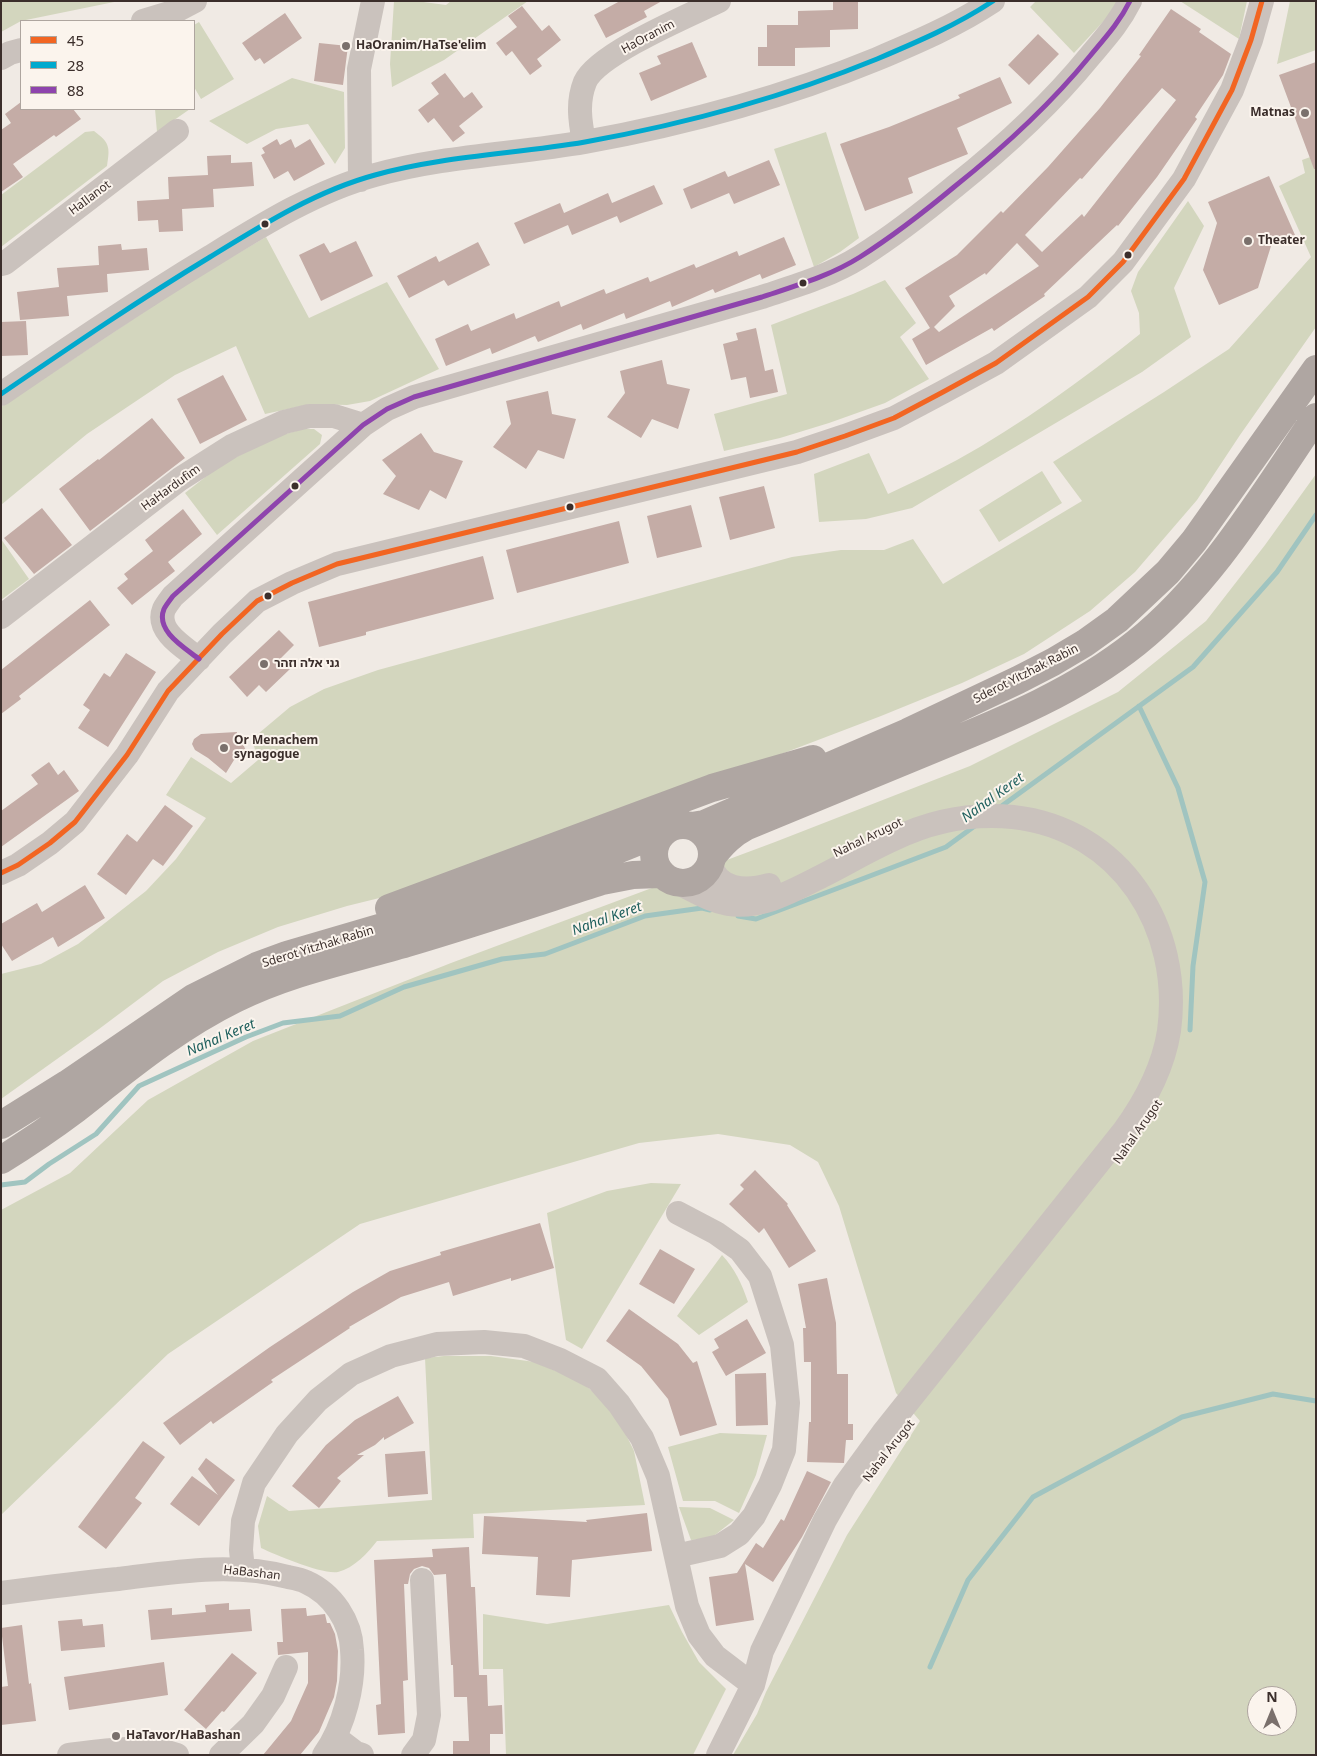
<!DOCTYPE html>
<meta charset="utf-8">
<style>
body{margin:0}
#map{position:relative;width:1317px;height:1756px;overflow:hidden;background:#f0eae4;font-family:"Noto Sans",sans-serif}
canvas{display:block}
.frame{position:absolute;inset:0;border:2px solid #3b2e2b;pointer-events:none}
.legend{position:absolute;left:20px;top:20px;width:175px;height:90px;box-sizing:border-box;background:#fbf4ed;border:1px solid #aea59f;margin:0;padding:6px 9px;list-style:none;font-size:15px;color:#3b2e2b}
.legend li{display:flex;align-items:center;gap:10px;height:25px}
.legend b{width:25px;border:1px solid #aea59f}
.north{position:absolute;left:1247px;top:1686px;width:50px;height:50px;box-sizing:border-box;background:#fbf4ed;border:1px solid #aea59f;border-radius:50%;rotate:0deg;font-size:14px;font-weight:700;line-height:20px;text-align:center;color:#3b2e2b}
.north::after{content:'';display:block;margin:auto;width:18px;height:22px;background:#7a706c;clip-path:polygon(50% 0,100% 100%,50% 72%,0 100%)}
</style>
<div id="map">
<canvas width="1317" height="1756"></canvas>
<div class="frame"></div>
<ul class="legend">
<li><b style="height:6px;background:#f26522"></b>45</li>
<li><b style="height:6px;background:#00a9ce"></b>28</li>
<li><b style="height:6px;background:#8e44ad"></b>88</li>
</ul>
<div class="north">N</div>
</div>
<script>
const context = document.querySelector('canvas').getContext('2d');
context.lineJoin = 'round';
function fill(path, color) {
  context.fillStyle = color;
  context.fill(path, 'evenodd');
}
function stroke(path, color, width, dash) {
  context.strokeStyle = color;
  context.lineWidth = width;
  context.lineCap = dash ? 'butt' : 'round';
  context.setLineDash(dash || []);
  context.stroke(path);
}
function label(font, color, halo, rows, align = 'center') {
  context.font = font + ' "Noto Sans","Noto Sans Hebrew",sans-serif';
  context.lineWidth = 4;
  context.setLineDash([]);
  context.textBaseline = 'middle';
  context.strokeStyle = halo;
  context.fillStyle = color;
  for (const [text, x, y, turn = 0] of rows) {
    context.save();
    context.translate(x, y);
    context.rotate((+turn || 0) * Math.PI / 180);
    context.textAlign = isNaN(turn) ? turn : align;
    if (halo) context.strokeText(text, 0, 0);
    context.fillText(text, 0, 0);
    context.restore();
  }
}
const green = new Path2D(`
 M1 1H119L21 21 1 32Z
 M394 1H416L446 5 451 1H528L444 60 392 87 390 64Z
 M1036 1H1117L1114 10 1074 53 1030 7Z
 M1180 1H1247L1239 39Z
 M1290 1H1316V50L1277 64Z
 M199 22 234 79 201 99 194 87V25Z
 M292 78 344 92 345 148 335 164 308 124 276 129 247 144 209 121Z
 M155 109H190L157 132Z
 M94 131C110 143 110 147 107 166L1 247V195L85 132Z
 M826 132 859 238 840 252 814 267 774 149Z
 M1316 155V327L1240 435 1197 500 1135 572 1090 611 1024 654 962 683 881 716 519 854 428 886 347 906 278 927 218 952 163 981 99 1029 1 1099V974L41 964 78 944 146 891 176 859 206 818 166 795 191 757 231 783 258 760 252 739 290 707 324 689 378 670 792 557 841 550H884L913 539 943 584 1082 501 1053 462 1164 392 1229 349 1311 257 1279 186 1305 173 1302 160Z
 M1188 201 1204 226 1174 288 1191 337 1142 372 912 508 866 519 819 522 814 474 869 453 888 494C911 483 935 472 957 460 1022 424 1082 380 1140 334L1139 313 1131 291 1138 272Z
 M266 237 309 318 387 282 439 369 370 401 347 405 311 404 265 414 236 346 175 375 87 434 1 505V407L192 280Z
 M885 280 916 323 900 337 929 379 885 403 829 423 780 438 724 451 714 414 787 394 771 325 853 294Z
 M303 429H314L322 435 320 444 217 535 185 493 218 467 271 438Z
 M1042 471 1062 503 999 542 979 510Z
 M1316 474V1755H733L757 1714 766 1692 847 1535 920 1421 896 1393 839 1206 818 1162 790 1145 718 1134 639 1143 360 1224 168 1354 1 1515V1210L70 1173 148 1100 253 1041 451 963 775 842 970 766 1118 692 1206 621 1265 545ZM1257 1696H1287V1726H1257Z
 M1 539 29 579 1 600Z
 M651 1183 681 1184 582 1349 566 1340 547 1213 607 1191Z
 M722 1255C735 1269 742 1284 748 1302L699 1335 677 1316Z
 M444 1356H491L535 1362 582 1382 615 1412 634 1451 645 1505 473 1514 474 1538 377 1541C368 1553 354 1568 338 1572 323 1575 276 1555 261 1548L258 1526 267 1496 289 1511 432 1500 425 1358Z
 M720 1433 767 1435 756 1475 739 1513 715 1501H683L668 1447Z
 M679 1507 710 1508 734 1520 710 1539 691 1540Z
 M669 1605 682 1632 699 1662 726 1689 693 1755H506L503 1669H483V1614L547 1624Z`);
const stream = new Path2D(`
 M1139 706 1178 788 1205 882 1193 966 1190 1030
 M999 808 1193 667 1277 572 1316 515
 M738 916 756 919 841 887 946 847 976 825
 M1 1185 25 1182 49 1164 96 1134 139 1086 246 1037 283 1023 340 1016 404 987 502 959 545 954 645 916 702 908 710 910
 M930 1667 968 1580 1033 1497 1182 1417 1273 1394 1316 1401`);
const building = new Path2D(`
 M620 1H662L644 11 647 17 606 38 594 15Z
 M833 1H858V29L830 30V47L795 48V66H758V47H767V25H798V11L833 10Z
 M522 6 542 31 549 25 561 40 537 59 542 66 530 75 512 51 506 56 496 43 517 27 508 16Z
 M1171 9 1201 29 1199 32 1231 54 1223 75 1195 117 1197 119 1157 177 1118 226 1117 225 1044 294 1045 296 994 331 992 328 926 365 912 339 930 328 905 288 957 255 1001 211 1003 213 1048 167 1100 108 1141 56 1139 55ZM1162 88 1176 100 1084 217 1082 214 1042 252 1025 235 1080 178 1082 179ZM1017 243 1039 266 939 332 934 327 955 306 949 296 985 273 986 275Z
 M285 13 302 38 264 64 260 58 255 61 242 43Z
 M1038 34 1059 54 1029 85 1008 65Z
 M692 42 707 77 651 101 639 73 661 64 657 56Z
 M319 43 348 46 343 85 314 81Z
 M1316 62V169H1314L1279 75Z
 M445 73 464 98 472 92 483 107 459 126 465 133 453 142 434 118 428 123 418 110 439 94 431 83Z
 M1000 77 1012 103 957 128 968 154 908 178 913 193 865 211 840 144 889 127 960 98 958 95Z
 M21 102V109H73L81 119 56 137 54 135 13 164 23 177 1 192V130L11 123 5 114Z
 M277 139 280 145 291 139 295 148 310 139 325 164 294 181 288 171 274 179 261 155 265 153 262 148Z
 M231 155V163L252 162 254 186 213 189 214 207 182 209 183 231 159 232 158 220 138 221 137 201 169 199 168 177 208 175 207 156Z
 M769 160 780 185 734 204 729 193 691 209 683 189 725 171 728 177Z
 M1269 176 1295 235 1271 246 1258 288 1219 305 1203 270 1217 223 1208 202Z
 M654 185 663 204 620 223 617 216 572 235 568 225 524 244 514 223 560 203 564 213 608 193 612 203Z
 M784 237 796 265 762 279 760 274 715 293 713 289 672 307 670 301 626 319 624 313 583 330 581 324 538 342 535 336 492 354 490 348 446 366 435 339 468 324 471 331 514 313 516 319 559 301 561 307 604 289 606 294 648 277 650 282 694 264 696 268 737 251 739 256Z
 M356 241 373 276 321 301 299 255 324 243 330 253Z
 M478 242 490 265 448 286 444 280 409 298 397 276 436 256 439 262Z
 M121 244 122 250 147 248 149 270 107 274 108 292 67 296 69 316 20 320 17 292 59 287 57 268 99 265 98 246Z
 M26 321 28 355 1 356V322Z
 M756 328 765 371 773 369 778 392 750 398 746 377 731 380 723 344 738 340 736 333Z
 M662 360 667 384 690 389 678 429 652 419 641 438 607 417 625 393 620 371Z
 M223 375 247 420 200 444 177 399Z
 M548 391 552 414 576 419 564 459 538 450 526 469 493 447 511 424 506 401Z
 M152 418 185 458 90 531 59 489 98 459 99 460Z
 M421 433 434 452 463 461 446 499 430 490 419 510 383 494 396 476 382 460Z
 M764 486 775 528 730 540 719 497Z
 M691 505 702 547 657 558 647 516Z
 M42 508 72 545 34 574 4 538Z
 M183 509 202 534 168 562 175 571 132 605 117 588 128 579 124 574 153 551 145 540Z
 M619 521 629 563 517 593 506 550Z
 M483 556 494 599 366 632V635L319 647 308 602Z
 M90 600 110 625 19 696 21 699 1 714V670Z
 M279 630 294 645 280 659 290 669 266 692 259 685 247 697 229 677Z
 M126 653 156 672 108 747 78 728 90 710 83 705 104 673 110 677Z
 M237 732 235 744H243L247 753 242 760H234L226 773 208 758 195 750 192 744 194 739 201 734Z
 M49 762 58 775 64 770 79 791 1 847V811L38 784 31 775Z
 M165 805 193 826 163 866 153 859 126 895 97 874 127 834 137 842Z
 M85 885 105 918 58 947 53 937 12 961 1 944V924L37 903 42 912Z
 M755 1170 788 1204 787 1205 816 1251 789 1268 764 1228 759 1233 729 1204 744 1189 740 1185Z
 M540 1223 554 1268 511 1281V1278L453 1296 449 1282 401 1297 349 1327 350 1328 271 1380 273 1382 213 1424 211 1421 180 1445 163 1423 270 1347 353 1292 390 1271 441 1255 440 1252Z
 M660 1249 695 1269 674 1304 639 1284Z
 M827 1278 836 1323 837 1374H848V1424H853V1440H846L844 1463 807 1462 809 1422H811V1362H804L803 1328H806L798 1284Z
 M629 1309 678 1344 693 1363 697 1361 717 1425 680 1436 668 1399 641 1366 606 1341Z
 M747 1319 766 1353 726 1376 712 1352 719 1348 714 1339Z
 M766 1373 768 1425 736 1426 735 1374Z
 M398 1396 414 1423 384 1440V1437L375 1445 357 1455H364L337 1478 341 1481 319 1508 292 1486 326 1445 355 1420Z
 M143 1441 165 1457 135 1498 142 1503 106 1549 78 1527Z
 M425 1451 428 1494 388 1497 385 1454Z
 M206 1458 235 1480 199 1526 170 1504 192 1476 218 1495 198 1469Z
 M807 1471 831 1482 802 1537 773 1582 745 1564 754 1620 716 1626 709 1577 737 1573 756 1543 763 1548 781 1519 784 1521Z
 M647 1513 652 1551 572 1560 570 1597 536 1595 538 1557 482 1554 484 1516 587 1522 586 1520Z
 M469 1547 471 1587H475L479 1675H487L488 1706 502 1705 503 1734H490V1755H453V1741H469L467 1697H454L453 1665H451L446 1574 434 1575 429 1568 422 1566 414 1569 410 1574 408 1584H404L408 1680 403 1681 405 1733 378 1735 376 1705 381 1704 374 1560 433 1557 432 1549Z
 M229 1603V1610L250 1609 252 1631 151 1640 148 1610 172 1608V1615L206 1612 205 1605Z
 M306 1608 307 1616 325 1614 327 1623H330L335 1634 338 1651 337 1681 334 1697 319 1732 300 1755H263L291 1721 308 1683V1652L278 1655 277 1642H283L281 1609Z
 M82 1619 83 1626 103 1624 105 1647 61 1651 58 1621Z
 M22 1625 29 1684 31 1683 36 1721 1 1725V1687L8 1686 1 1628Z
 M232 1653 257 1673 224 1712 222 1711 206 1729 184 1710Z
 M164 1662 168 1695 69 1710 64 1677Z`);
const minor = new Path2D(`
 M143 21 176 11 195 1
 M1 58 10 53 21 50
 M584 142C580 121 577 102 585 82 597 54 690 15 719 1
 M360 180 359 69 373 1
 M1 264 5 263 177 131
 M1 394C70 347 139 300 210 257 262 225 316 191 375 175 443 156 515 154 585 142 685 124 782 98 877 59 917 42 957 25 993 1
 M1 617 180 479 232 446 284 422 309 416H334L363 425
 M199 659C185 648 155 631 164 609 166 605 170 600 173 596L363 425 387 409 414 397 762 297C795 286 830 276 860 257 893 236 924 212 954 187 1003 148 1050 105 1090 56 1105 38 1119 23 1130 1
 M710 863C717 890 745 892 769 885
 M1 873 18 865 50 843 75 822 127 755 168 691 222 634 257 601 292 583 337 564 797 452 845 436 894 418 943 392 996 363 1088 297 1123 262 1184 179 1232 90 1251 40 1262 1
 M678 883C694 890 710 901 728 904 762 909 792 891 822 876 846 864 869 850 894 839 931 821 972 813 1013 817 1121 829 1183 928 1169 1031 1163 1069 1145 1102 1123 1132L883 1433 845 1485 825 1520 762 1651 753 1685 718 1755
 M676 1556 720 1546 739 1534 754 1516 770 1485 784 1450 788 1403 782 1345 760 1276 740 1250 716 1233 678 1213
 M243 1570 241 1550 243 1521 254 1483 287 1434 318 1400 351 1374 391 1356 437 1344 484 1342 524 1346 560 1360 597 1379 619 1404 642 1438 658 1476 687 1606 699 1635 715 1656 753 1685
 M1 1593C40 1588 79 1583 118 1579 174 1572 233 1562 288 1577 293 1578 300 1579 306 1582 333 1594 351 1622 352 1650 355 1684 344 1727 324 1755
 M335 1737 356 1753 362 1755
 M69 1755C106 1750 141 1744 177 1755
 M221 1755 253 1724 273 1696 286 1667
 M413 1755 424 1740 429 1715 422 1580`);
const major = new Path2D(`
 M654 854a29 29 0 1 1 58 0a29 29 0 1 1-58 0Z
 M692 826 704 824 734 811 797 780 908 732 1018 680 1053 662 1085 643 1117 620 1168 572 1194 541 1316 369
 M712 857C723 843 732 834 747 826 810 800 873 774 936 748 1005 720 1076 691 1136 643 1211 583 1262 496 1316 417
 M389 908 712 788 813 759
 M1 1125 67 1084 193 998 257 966 287 955 526 885 555 875 664 831
 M1 1160C27 1144 52 1127 76 1109 127 1069 176 1028 235 999 289 972 349 960 407 943 472 924 537 902 602 881L633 875 661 874`);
const bus1 = new Path2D(`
 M1 873 18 865 50 843 75 822 127 755 168 691 222 634 257 601 292 583 337 564 797 452 845 436 894 418 943 392 996 363 1088 297 1123 262 1184 179 1232 90 1251 40 1262 1`);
const bus2 = new Path2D(`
 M1 394C70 347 139 300 210 257 262 225 316 191 375 175 443 156 515 154 585 142 685 124 782 98 877 59 917 42 957 25 993 1`);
const bus3 = new Path2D(`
 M199 659C185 648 155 631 164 609 166 605 170 600 173 596L363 425 387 409 414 397 762 297C795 286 830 276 860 257 893 236 924 212 954 187 1003 148 1050 105 1090 56 1105 38 1119 23 1130 1`);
const markers = [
 [346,46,5,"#7a706c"],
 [1305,113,5,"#7a706c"],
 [265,224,4.5,"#3b2e2b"],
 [1248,241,5,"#7a706c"],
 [1128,255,4.5,"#3b2e2b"],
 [803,283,4.5,"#3b2e2b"],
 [295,486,4.5,"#3b2e2b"],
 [570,507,4.5,"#3b2e2b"],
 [268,596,4.5,"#3b2e2b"],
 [264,664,5,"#7a706c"],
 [224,748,5,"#7a706c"],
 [116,1736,5,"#7a706c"]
];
const streetNames = [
 ["HaOranim",648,37,-28],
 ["HaIlanot",90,198,-37],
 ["HaHardufim",171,488,-36],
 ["Sderot Yitzhak Rabin",1026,674,-27],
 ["Nahal Arugot",868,838,-26],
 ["Sderot Yitzhak Rabin",318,947,-17],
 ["Nahal Arugot",1138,1132,-55],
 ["Nahal Arugot",889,1451,-52],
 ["HaBashan",252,1573,6]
];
const poiNames = [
 ["HaOranim/HaTse'elim",356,46],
 ["Matnas",1295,113,"right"],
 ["Theater",1258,241],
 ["גני אלה וזהר",274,664],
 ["Or Menachem",234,741],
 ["synagogue",234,755],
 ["HaTavor/HaBashan",126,1736]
];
const waterNames = [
 ["Nahal Keret",993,798,-36],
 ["Nahal Keret",607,919,-20],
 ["Nahal Keret",221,1038,-23]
];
fill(green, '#d3d6be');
stroke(stream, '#a0c4c0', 5);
fill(building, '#c4aca6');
stroke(minor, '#cac2bd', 24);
stroke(major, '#afa6a2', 28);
stroke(bus1, '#f26522', 5);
stroke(bus2, '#00a9ce', 5);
stroke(bus3, '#8e44ad', 5);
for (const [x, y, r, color] of markers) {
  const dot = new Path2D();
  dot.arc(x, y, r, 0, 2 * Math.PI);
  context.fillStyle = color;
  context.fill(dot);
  stroke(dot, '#fbf4ed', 2);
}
label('12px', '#3b2e2b', '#fbf4ed', streetNames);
label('bold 12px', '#3b2e2b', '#fbf4ed', poiNames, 'left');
label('italic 14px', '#1e5f5d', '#fbf4ed', waterNames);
</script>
